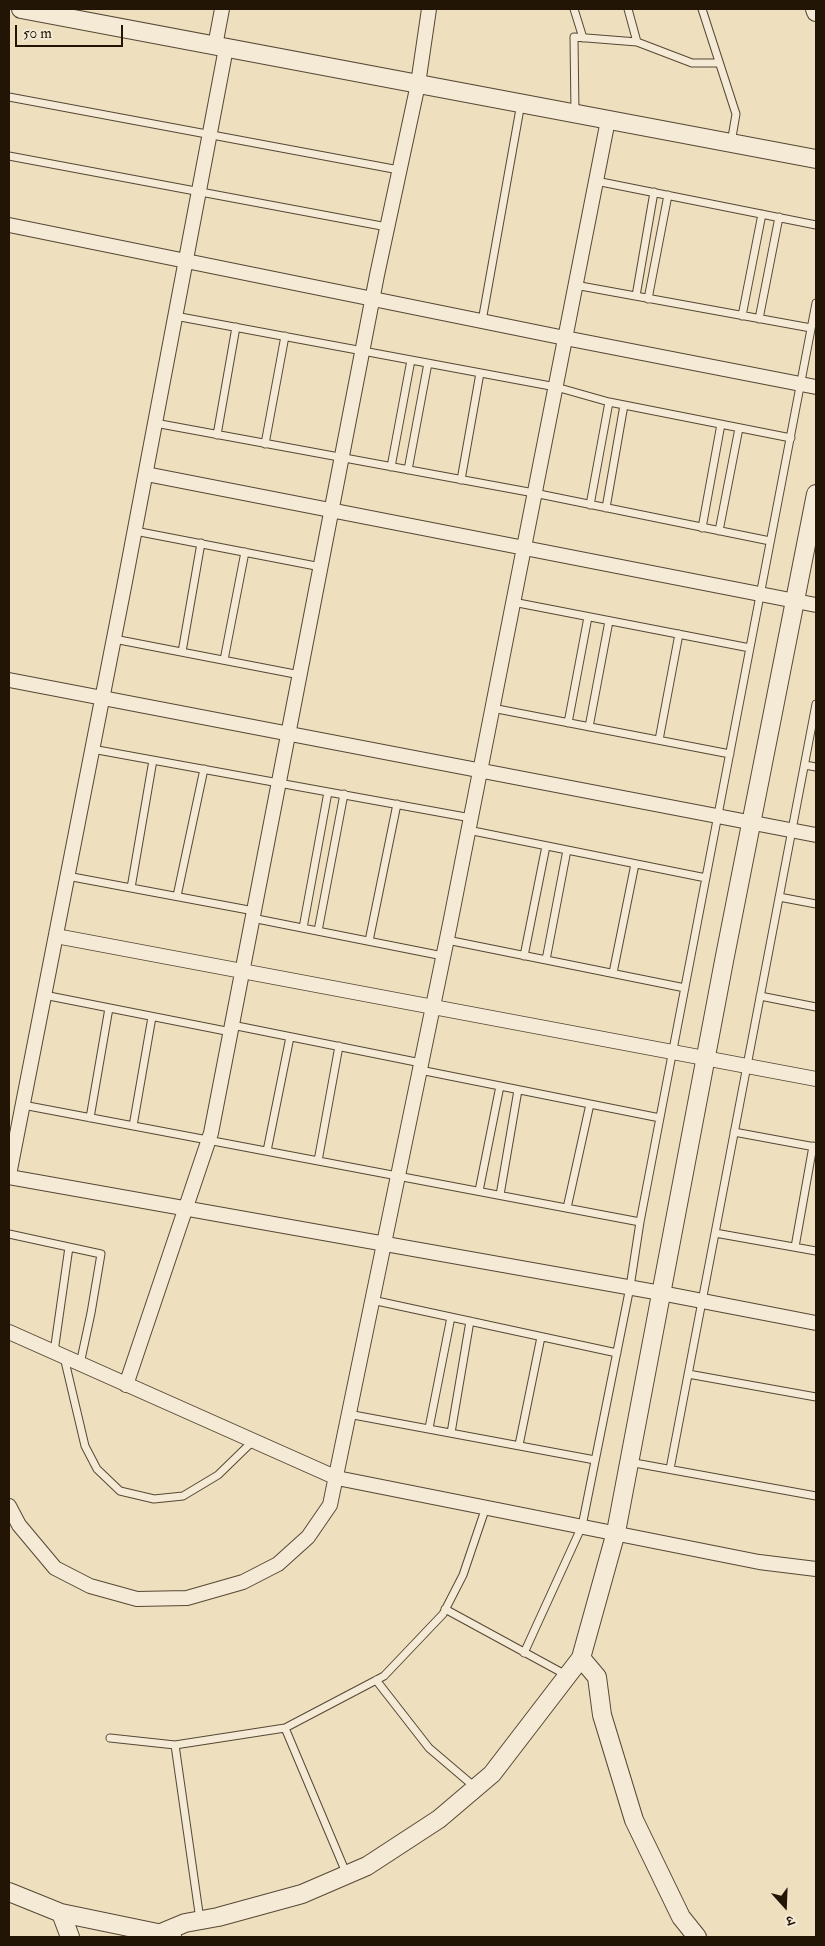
<!DOCTYPE html>
<meta charset="utf-8">
<style>
body{margin:0}
#map{position:relative;width:825px;height:1946px;overflow:hidden;background:#eedfbf;font-family:"IM FELL Double Pica","Noto Serif Devanagari",serif}
canvas{display:block}
.frame{position:absolute;inset:0;border:10px solid #231506;pointer-events:none}
.north{position:absolute;left:760px;top:1881px;width:50px;height:50px;-webkit-text-stroke:4px #f4ead5;paint-order:stroke;rotate:160deg;font-size:14px;font-weight:700;line-height:20px;text-align:center;color:#231506}
.north::after{content:'';display:block;margin:auto;width:18px;height:22px;background:#231506;clip-path:polygon(50% 0,100% 100%,50% 72%,0 100%)}
.scale{position:absolute;left:15px;top:25px;width:108px;height:22px;box-sizing:border-box;border:2px solid #231506;border-top:0;padding-left:6px;font-size:15px;line-height:18px;white-space:nowrap;color:#231506;-webkit-text-stroke:4px #f4ead5;paint-order:stroke}
</style>
<div id="map">
<canvas width="825" height="1946"></canvas>
<div class="frame"></div>
<div class="north">उ</div>
<div class="scale">50 m</div>
</div>
<script>
const context = document.querySelector('canvas').getContext('2d');
context.lineJoin = 'round';
function stroke(path, color, width, dash) {
  context.strokeStyle = color;
  context.lineWidth = width;
  context.lineCap = dash ? 'butt' : 'round';
  context.setLineDash(dash || []);
  context.stroke(path);
}
const service = new Path2D(`
 M574 9 583 38
 M628 9 637 42
 M702 9 736 114 731 143
 M9 97 399 170
 M575 113 574 37 637 42 692 63H719
 M9 156 387 227
 M596 181 816 225
 M575 285 811 328
 M636 296 654 192
 M648 299 668 195
 M175 316 556 387 609 402 791 438
 M742 316 762 214
 M759 319 779 217
 M482 321 521 103
 M155 423 534 493 770 541
 M217 435 236 327
 M265 444 285 336
 M391 467 411 360
 M408 470 428 363
 M461 480 480 373
 M590 505 609 402
 M606 508 624 405
 M702 528 721 424
 M135 531 321 567
 M719 531 739 428
 M513 602 750 648
 M114 639 300 675
 M182 652 201 543
 M224 660 245 552
 M492 708 730 754
 M568 723 588 617
 M589 727 609 621
 M659 740 679 634
 M92 749 471 818
 M805 765 816 767
 M468 830 706 878
 M67 876 254 911
 M131 888 153 760
 M177 896 204 769
 M779 897 816 904
 M252 918 443 956
 M303 928 328 792
 M318 931 344 794
 M447 940 685 988
 M369 941 397 804
 M524 956 546 846
 M546 960 567 850
 M613 973 635 864
 M44 995 231 1032
 M760 996 816 1007
 M232 1025 421 1063
 M420 1070 660 1118
 M23 1105 640 1222
 M90 1118 109 1008
 M133 1126 152 1017
 M734 1132 815 1147
 M267 1151 290 1037
 M318 1161 339 1046
 M479 1191 500 1086
 M500 1195 518 1090
 M567 1208 590 1104
 M715 1233 816 1251
 M9 1234 101 1254 91 1313 80 1364
 M795 1247 813 1146
 M372 1300 617 1353
 M54 1352 69 1247
 M64 1357 85 1446 97 1469 120 1491 154 1499 183 1496 218 1475 253 1441
 M688 1374 816 1397
 M348 1414 595 1460
 M429 1428 451 1317
 M451 1433 470 1321
 M519 1445 541 1337
 M629 1462 816 1496
 M670 1469 816 704
 M445 1609 568 1676
 M524 1653 582 1526 630 1287 640 1222 816 303
 M376 1680 429 1748 476 1788
 M285 1728 347 1875
 M110 1738 175 1745 285 1728 384 1676 443 1614 463 1575 486 1507
 M175 1745 200 1920`);
const minor = new Path2D(`
 M215 46 222 9
 M9 225 565 338 816 387
 M146 474 816 605
 M9 680 816 835
 M56 936 816 1079
 M9 1175 124 587 226 48
 M9 1177 661 1293 816 1323
 M9 1332 337 1478 759 1562 816 1569
 M126 1385 211 1133 377 275 418 84 429 9
 M9 1506 19 1525 55 1568 90 1586 137 1599 187 1598 243 1582 278 1564 308 1537 330 1505 450 924 608 120`);
const tertiary = new Path2D(`
 M21 9 816 159
 M815 9 816 12
 M581 1658 597 1677 602 1715 634 1820 681 1917 697 1937
 M9 1892 61 1913 172 1936
 M61 1913 70 1937
 M161 1933 185 1923 218 1917 302 1894 367 1866 439 1819 492 1774 581 1658 616 1532 724 961 816 494`);
stroke(service, '#564834', 9);
stroke(minor, '#564834', 16);
stroke(tertiary, '#564834', 20);
stroke(service, '#f4ead5', 7);
stroke(minor, '#f4ead5', 14);
stroke(tertiary, '#f4ead5', 18);
</script>
